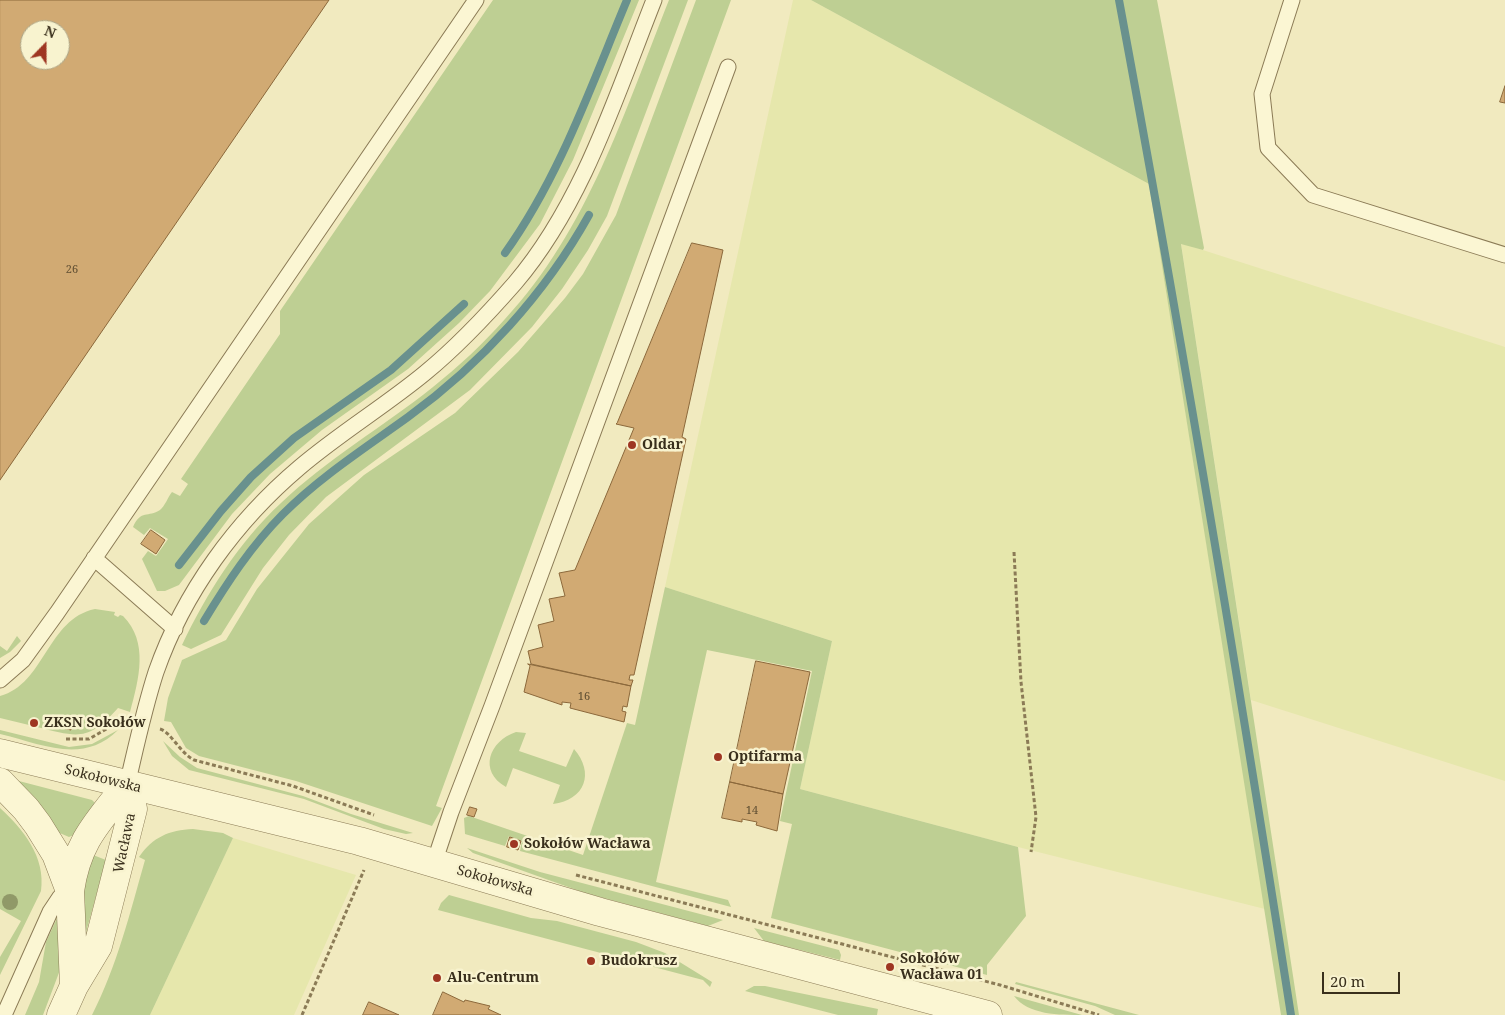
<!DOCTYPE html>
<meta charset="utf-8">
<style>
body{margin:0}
#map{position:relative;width:1505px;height:1015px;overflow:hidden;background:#f1eabf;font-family:"Noto Serif",serif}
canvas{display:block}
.north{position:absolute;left:20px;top:20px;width:50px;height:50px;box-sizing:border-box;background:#f8f3cf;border:1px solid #aca587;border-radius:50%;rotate:22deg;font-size:14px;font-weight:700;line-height:20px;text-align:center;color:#392f1c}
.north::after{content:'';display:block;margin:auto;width:18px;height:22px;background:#9e3622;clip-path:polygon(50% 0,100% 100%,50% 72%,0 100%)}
.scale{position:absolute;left:1322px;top:972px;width:78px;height:22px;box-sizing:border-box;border:2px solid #392f1c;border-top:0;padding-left:6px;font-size:15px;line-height:18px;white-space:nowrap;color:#392f1c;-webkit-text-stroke:4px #f8f3cf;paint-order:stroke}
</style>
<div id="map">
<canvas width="1505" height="1015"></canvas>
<div class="north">N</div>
<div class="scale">20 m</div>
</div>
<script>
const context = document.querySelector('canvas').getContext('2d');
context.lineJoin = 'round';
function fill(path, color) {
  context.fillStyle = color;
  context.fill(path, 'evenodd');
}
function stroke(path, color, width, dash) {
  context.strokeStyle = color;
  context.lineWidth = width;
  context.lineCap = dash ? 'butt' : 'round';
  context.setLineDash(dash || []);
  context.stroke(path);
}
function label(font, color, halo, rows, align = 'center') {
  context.font = font + ' "Noto Serif",serif';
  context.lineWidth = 5;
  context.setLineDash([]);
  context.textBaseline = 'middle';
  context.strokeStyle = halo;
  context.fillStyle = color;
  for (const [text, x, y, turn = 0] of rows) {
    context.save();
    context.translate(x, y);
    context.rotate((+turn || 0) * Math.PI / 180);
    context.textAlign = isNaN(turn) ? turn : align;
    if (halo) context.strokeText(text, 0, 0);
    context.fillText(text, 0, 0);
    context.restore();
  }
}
const farmland = new Path2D(`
 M793 0H811L1149 184 1265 909 1018 847 800 789 832 641 665 587Z
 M1181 243 1505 347V781L1251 700Z
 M233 838 356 875 294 1015H150Z`);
const green = new Path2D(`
 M493 0H639L573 160 540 224 490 291 459 323 408 369 322 430 270 474 232 514 179 585 165 591H157L142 559 148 551 156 556 168 539 150 528 144 535 133 527C141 509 148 518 160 510 165 506 168 497 172 492L180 496 188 484 181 479 280 334V311Z
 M669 0H688L607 216 588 250 562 289 532 327 470 390 326 497 289 535 263 568 221 635 191 649 182 645C207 593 238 543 281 503 327 459 383 427 433 387 458 367 483 344 505 319 588 230 625 110 669 0Z
 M696 0H731L436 806 442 808 432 826 296 781 199 756 186 748 171 722 164 721 168 698 182 660 226 640 257 589 309 524 364 475 455 413 518 352 565 298 583 274 616 215Z
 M811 0H1157L1204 248 1203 250 1181 244 1299 1015H1281L1149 184Z
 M665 587 832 641 800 789 1018 847 1026 916 987 965V975L771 918 792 824 780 821 812 671 707 650 656 882 728 900 731 907 520 851 522 841 509 836 505 846 465 834 464 818 469 816 583 855 627 723 635 725Z
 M95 609 115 612 114 615 118 617 120 615 123 616C149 642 139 679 130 712L118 708C88 742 78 737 37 727V722L31 720 29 725 0 718V696C45 684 47 619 95 609Z
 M17 636 21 641 10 652 0 658V646L7 651Z
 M0 730 69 747 92 744 118 730C83 765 42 744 0 734Z
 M516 732 526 733 519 751 566 767 574 749C595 773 585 800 553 804L560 785 513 768 506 787C478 771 489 741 516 732Z
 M163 741 180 757 197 768 303 796 351 814 413 833 406 834 384 829 304 799 189 770 172 756Z
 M15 780 92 800 96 804 76 834 69 837 55 831Z
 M0 808C23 829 46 857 41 891L0 975V957L21 921 0 909Z
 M193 829 223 833 233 838 150 1015H92C117 966 130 913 145 860L139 857C153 837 169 830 193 829Z
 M467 848 540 872 723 920 708 926 585 893 473 853Z
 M93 855 106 860 85 936 83 875Z
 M449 895 531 918 557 921 636 942 665 953 712 982 710 987 703 980 438 910 441 903Z
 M59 914 60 970 43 1015H25L39 982 46 942Z
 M754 928 839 950 841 955 840 960 764 941Z
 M1016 982 1139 1015H1115L1095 1006 1015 984Z
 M754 986H765L878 1009 877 1015H838L745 991Z
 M1014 996 1082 1015H1083C1059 1015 1028 1015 1014 996Z`);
const stream = new Path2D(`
 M1119 0C1182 338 1238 676 1291 1015
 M505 253C560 176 591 86 627 0
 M179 565 221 511 251 477 294 438 391 370 464 304
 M204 621C227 583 251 546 283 514 320 477 365 448 408 417 481 364 545 294 589 215`);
const building = new Path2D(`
 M0 0H329L0 480ZM30 30H60V60H30Z
 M1505 86V103L1500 102Z
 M692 243 723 250 682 437 686 439 634 675H630L629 680H633L631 686 531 664 528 651 543 647 538 625 554 621 549 599 565 596 559 573 575 570 634 428 616 424 617 423Z
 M151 530 165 540 156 554 141 544Z
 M756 661 810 672 783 794 730 782Z
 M528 664 631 686 627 707 623 706 622 711 626 712 624 722 570 708 571 703 562 702V705L524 692 530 666Z
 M31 720 38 722 37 726 30 725Z
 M63 723 72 725 71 730 62 728Z
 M730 782 783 794 777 831 756 825 757 822 742 819V822L722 818Z
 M470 807 477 809 474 817 467 815Z
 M510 837 521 841 518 850 507 847Z
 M443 992 464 1002 465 1000 490 1006 488 1009 501 1015H433Z
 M369 1002 399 1015H363Z`);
const path = new Path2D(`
 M1014 552 1021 682 1036 817 1031 852
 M160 729C171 732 180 753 194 760L293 786 374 815
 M66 739H89L122 720
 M576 875 1000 985 1099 1015
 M302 1015 364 870`);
const service = new Path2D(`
 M1292 0 1262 94 1268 148 1313 195 1505 255
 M94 558 175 629
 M0 680 23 660 57 613 476 0
 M127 785C136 747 144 709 156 672 184 592 236 521 300 467 340 433 385 406 425 373 458 346 487 315 515 283 583 203 616 96 654 0
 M434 863 451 812 492 706 728 67
 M4 1015 50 912 60 897 70 891`);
const minor = new Path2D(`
 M0 782 26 809 38 825 56 854 70 891 74 986
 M70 891C77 842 97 823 127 785
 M61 1015 74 986 98 946 133 809 127 785`);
const tertiary = new Path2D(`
 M0 753 359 841 600 912 988 1015`);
const trees = [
 [10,902]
];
const markers = [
 [632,445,5,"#9e3622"],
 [34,723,5,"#9e3622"],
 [718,757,5,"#9e3622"],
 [514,844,5,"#9e3622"],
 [591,961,5,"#9e3622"],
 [890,967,5,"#9e3622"],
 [437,978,5,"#9e3622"]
];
const numberNames = [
 ["26",72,270],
 ["16",584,697],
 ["14",752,811]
];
const poiNames = [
 ["Oldar",642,445],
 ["ZKSN Sokołów",44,723],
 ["Optifarma",728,757],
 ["Sokołów Wacława",524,844],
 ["Sokołów",900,959],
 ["Wacława 01",900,975],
 ["Budokrusz",601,961],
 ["Alu-Centrum",447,978]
];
const streetNames = [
 ["Sokołowska",103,779,14],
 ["Wacława",125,843,-78],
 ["Sokołowska",495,881,16]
];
fill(farmland, '#e6e7ac');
fill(green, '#becf93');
stroke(stream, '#69918e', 8);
fill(building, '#d1aa73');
stroke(building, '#8b683b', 1);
stroke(service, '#8b7b56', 17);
stroke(minor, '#8b7b56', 29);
stroke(tertiary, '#8b7b56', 29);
stroke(path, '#8b7b56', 3, [4, 2.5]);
stroke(service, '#fbf6d3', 15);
stroke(minor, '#fbf6d3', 28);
stroke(tertiary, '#fbf6d3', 28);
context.fillStyle = '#909968';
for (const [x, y] of trees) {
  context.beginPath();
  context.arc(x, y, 8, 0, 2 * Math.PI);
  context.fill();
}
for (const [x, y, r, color] of markers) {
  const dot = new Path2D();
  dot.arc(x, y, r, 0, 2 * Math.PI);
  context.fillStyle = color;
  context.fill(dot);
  stroke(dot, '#f8f3cf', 2);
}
label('11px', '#5f4e32', null, numberNames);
label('bold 14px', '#392f1c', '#f8f3cf', poiNames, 'left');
label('14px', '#392f1c', '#f8f3cf', streetNames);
</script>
